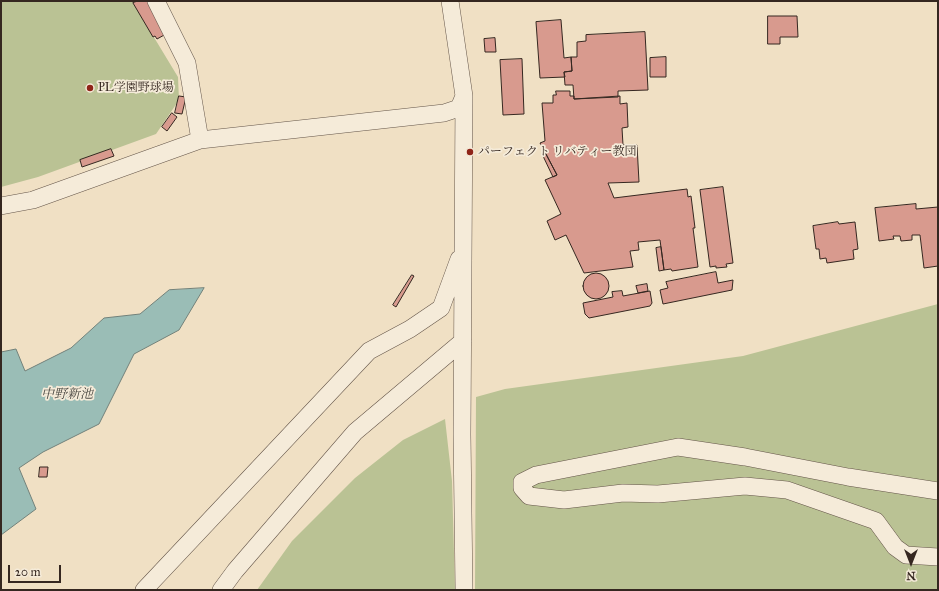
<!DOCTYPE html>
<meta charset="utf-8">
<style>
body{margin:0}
#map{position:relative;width:939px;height:591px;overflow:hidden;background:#f0e0c4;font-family:"IM FELL Great Primer",serif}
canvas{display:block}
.frame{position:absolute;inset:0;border:2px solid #352720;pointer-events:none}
.north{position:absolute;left:891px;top:543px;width:40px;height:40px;-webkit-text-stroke:3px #f5ebd9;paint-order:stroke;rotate:180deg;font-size:11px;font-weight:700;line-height:16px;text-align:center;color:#352720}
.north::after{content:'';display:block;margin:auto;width:14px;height:18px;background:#352720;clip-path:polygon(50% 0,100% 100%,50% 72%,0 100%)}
.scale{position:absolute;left:8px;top:565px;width:53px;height:18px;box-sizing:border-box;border:2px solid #352720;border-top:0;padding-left:5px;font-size:12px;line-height:14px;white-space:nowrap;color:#352720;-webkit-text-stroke:3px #f5ebd9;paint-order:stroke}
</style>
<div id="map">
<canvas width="939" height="591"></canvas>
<div class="frame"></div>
<div class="north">N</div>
<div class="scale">20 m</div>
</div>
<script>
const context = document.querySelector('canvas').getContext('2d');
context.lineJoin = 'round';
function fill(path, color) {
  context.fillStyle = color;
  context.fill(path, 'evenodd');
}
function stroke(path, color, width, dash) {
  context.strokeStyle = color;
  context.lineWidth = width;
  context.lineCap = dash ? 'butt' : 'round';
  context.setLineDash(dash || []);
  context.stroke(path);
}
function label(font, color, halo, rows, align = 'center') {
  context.font = font + ' "IM FELL Great Primer","Noto Serif JP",serif';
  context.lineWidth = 3.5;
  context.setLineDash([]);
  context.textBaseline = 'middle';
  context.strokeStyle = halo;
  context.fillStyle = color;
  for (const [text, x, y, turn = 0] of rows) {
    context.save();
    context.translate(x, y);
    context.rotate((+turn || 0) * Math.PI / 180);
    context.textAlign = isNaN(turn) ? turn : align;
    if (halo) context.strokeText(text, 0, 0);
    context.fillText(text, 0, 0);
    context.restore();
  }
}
const green = new Path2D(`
 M1 1H132L178 77 179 100 156 134 38 177 1 187Z
 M938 304V590H475L476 397 505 389 743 356Z
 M445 419 452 481 455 590H257L292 541 355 478 403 440Z`);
const water = new Path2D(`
 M204 288 179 330 134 354 99 424 43 452 19 468 36 509 1 535V352L16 349 25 371 71 348 104 318 140 314 169 290Z`);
const building = new Path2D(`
 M138 1H148L166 34 157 39 155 36 153 37 133 3Z
 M768 16H797L798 37H780V44H768Z
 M561 20 564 58 571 57 572 71 564 72 565 77 540 78 536 22Z
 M645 32 648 90 618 91V97L574 99 573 85H565L564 72 572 71 571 57H577V42L586 41V35Z
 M495 38 496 52H485L484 39Z
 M666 57V77H650V58Z
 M522 59 524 114 503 115 500 60Z
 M556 91H570V96H574V99L620 96V104L627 103 628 127 622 128 623 145H637L639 182 608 183 614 198 687 189 688 197 691 196 695 228H693L698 267 672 271 671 269 664 270 660 240 638 242 639 250 630 251 633 267 584 273 566 235 555 240 547 221 561 214 545 180 557 175 540 143 545 141 542 103H553V95H556Z
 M179 96 186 97 182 114 175 113Z
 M172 113 177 117 167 131 162 127Z
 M111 149 114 156 82 167 80 160Z
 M546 154 557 175 553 177 543 156Z
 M723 187 733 263 726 264 727 267 716 268V266L710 267 700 190Z
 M916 204V209L938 207V266L924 268 920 235H912V240L901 241 900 236H893L894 239 879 241 875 208Z
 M838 222 839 224 855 222 858 249 853 250 854 259 827 263 826 258 820 259 819 249H816L813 226Z
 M661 247 664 270 659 271 656 248Z
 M716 272 718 283 733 280 732 290 663 304 660 290 668 288 666 282Z
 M583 286a13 13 0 1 1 26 0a13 13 0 1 1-26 0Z
 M412 275 414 276 396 307 393 305Z
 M647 284 648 291 638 293 636 286Z
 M622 291 623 296 650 291 652 303 650 306 589 318 585 314 583 303 613 297 612 292Z
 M40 467H48L47 477H39Z`);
const minor = new Path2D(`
 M156 1 187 63 200 140
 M450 1 464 96 462 434 464 590
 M1 206 33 200 200 140 444 113 459 108 464 96
 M938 491 848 477 745 457 678 447 536 475 522 482V488L529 496 564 500 623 493 658 494 745 486 787 490 876 521 895 547 906 555 938 557
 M144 590 369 351 410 329 441 308 459 259
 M221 590 235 571 355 432 463 341`);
const markers = [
 [90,88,4,"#8f2418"],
 [470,152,4,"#8f2418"]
];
const poiNames = [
 ["PL学園野球場",98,88],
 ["パーフェクト リバティー教団",478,152]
];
const waterNames = [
 ["中野新池",67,395]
];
fill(green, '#bac294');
fill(water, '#9abdb6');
stroke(water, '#72817a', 1);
fill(building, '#d89a8e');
stroke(building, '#352720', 1);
stroke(minor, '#645549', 18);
stroke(minor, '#f5ebd9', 17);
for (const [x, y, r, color] of markers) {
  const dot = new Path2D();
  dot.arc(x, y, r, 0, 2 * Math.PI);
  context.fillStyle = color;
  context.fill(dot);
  stroke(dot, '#f5ebd9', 1.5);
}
label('12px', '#352720', '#f5ebd9', poiNames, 'left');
label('italic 13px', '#4e4c46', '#f5ebd9', waterNames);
</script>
